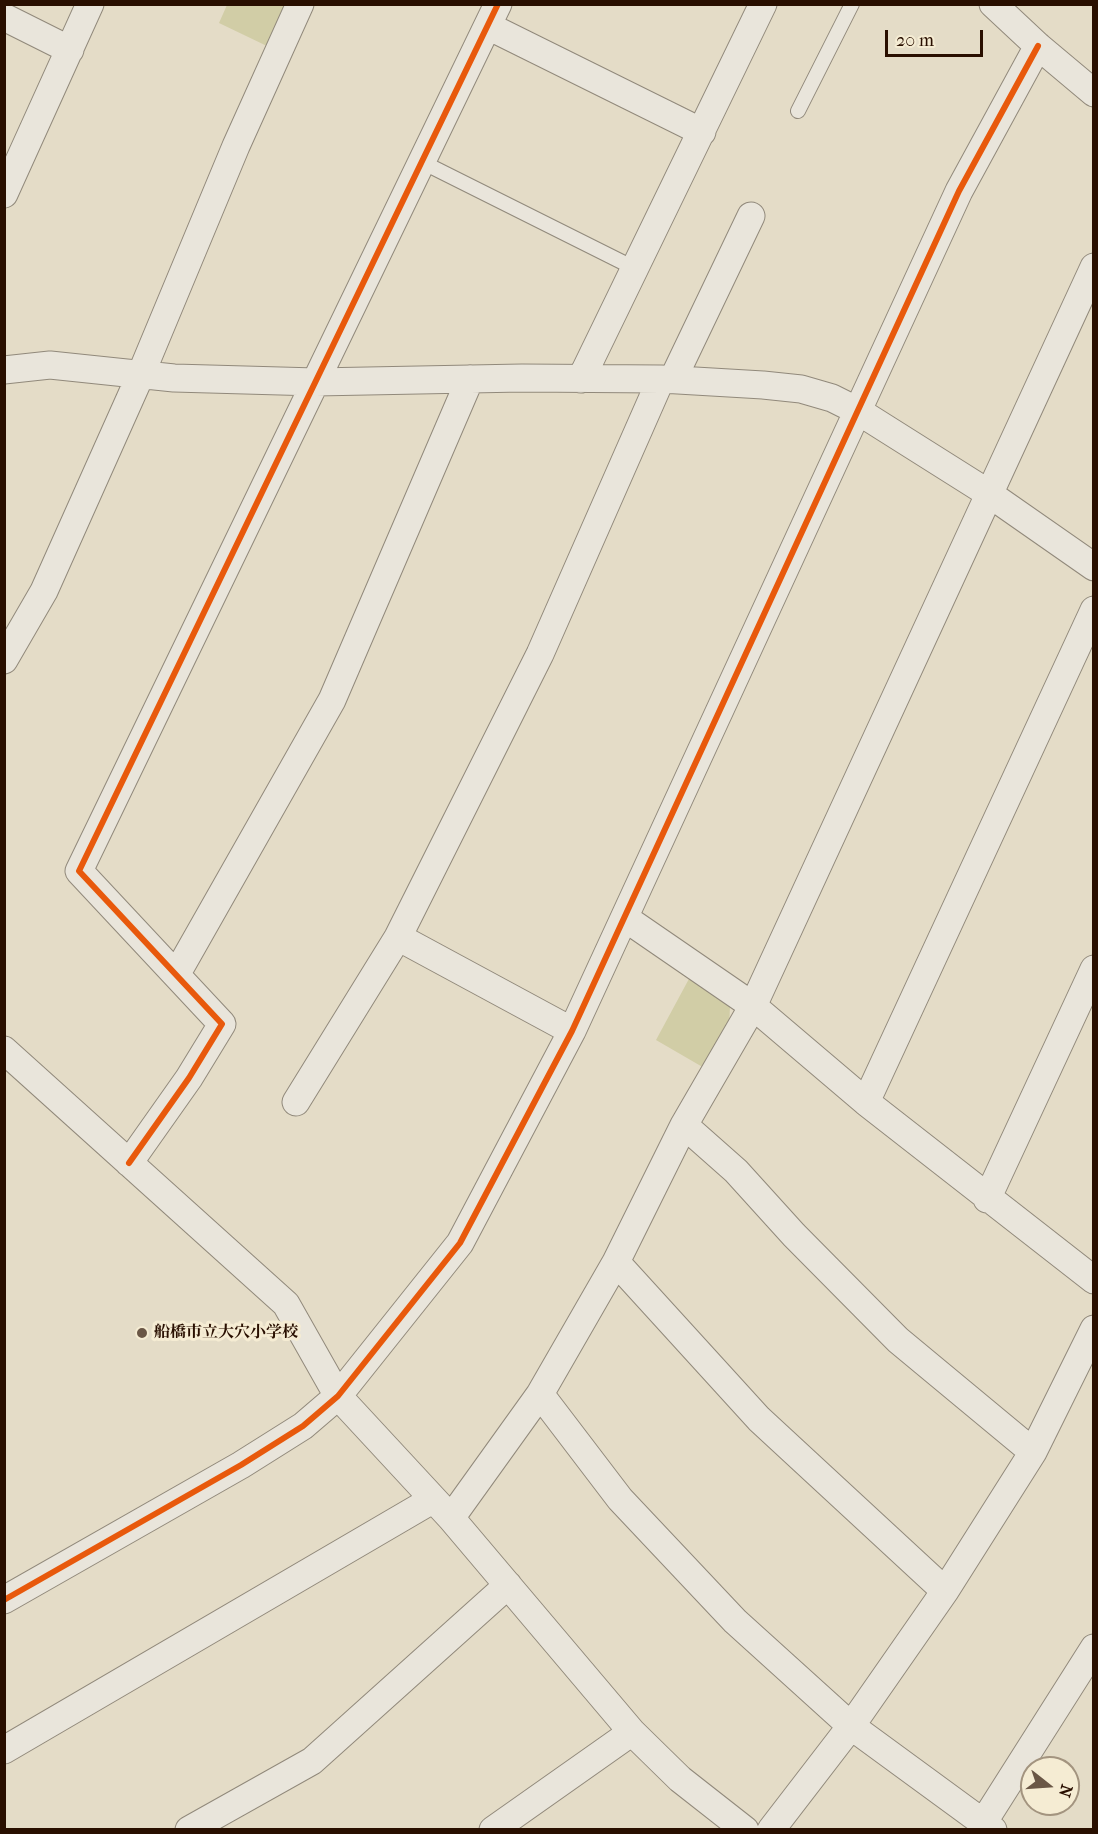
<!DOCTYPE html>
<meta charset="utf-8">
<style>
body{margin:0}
#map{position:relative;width:1098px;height:1834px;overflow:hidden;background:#e4dcc7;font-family:"IM FELL French Canon",serif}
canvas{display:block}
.frame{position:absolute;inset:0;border:6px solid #290f00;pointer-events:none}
.north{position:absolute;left:1020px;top:1756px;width:60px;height:60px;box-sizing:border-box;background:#f5ecd3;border:2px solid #a3947f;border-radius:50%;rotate:107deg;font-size:16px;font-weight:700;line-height:24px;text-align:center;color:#290f00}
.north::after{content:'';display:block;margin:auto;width:21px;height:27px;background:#6a5746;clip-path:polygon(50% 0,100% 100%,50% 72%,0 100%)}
.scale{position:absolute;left:885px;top:30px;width:98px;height:27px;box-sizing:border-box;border:3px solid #290f00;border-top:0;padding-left:8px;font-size:18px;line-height:21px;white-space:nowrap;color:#290f00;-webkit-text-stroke:4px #f5ecd3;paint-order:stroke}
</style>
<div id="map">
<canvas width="1098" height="1834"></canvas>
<div class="frame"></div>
<div class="north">N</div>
<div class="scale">20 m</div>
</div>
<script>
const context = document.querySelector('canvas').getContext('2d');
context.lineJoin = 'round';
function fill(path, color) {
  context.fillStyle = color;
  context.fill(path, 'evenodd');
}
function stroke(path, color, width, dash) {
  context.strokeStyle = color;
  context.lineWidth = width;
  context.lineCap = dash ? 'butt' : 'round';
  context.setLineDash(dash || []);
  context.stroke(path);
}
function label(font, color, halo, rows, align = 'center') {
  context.font = font + ' "IM FELL French Canon","Noto Serif JP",serif';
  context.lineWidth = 6;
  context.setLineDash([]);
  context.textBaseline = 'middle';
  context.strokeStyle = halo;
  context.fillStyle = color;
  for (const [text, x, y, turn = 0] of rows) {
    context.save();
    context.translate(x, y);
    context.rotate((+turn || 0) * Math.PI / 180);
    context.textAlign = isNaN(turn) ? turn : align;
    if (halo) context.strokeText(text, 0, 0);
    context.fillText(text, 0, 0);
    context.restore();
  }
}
const green = new Path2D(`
 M227 5H288L269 47 219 23Z
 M690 977 730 1006 729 1029 706 1069 656 1040Z`);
const service = new Path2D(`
 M798 111 852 4
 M422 162 634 268`);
const minor = new Path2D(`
 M993 4 1038 46 1094 93
 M4 17 70 50
 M488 26 702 132
 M4 194 90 4
 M4 370 50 365 174 378 316 382 522 378 661 379 763 385 801 389 832 398 858 411 988 493 1094 567
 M581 379 763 4
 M673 379 751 216
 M4 660 44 591 141 374 236 146 300 4
 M625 918 753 1006 866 1102 1094 1280
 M398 937 572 1031
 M176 975 332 700 470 379
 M4 1050 286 1304 338 1396 451 1518 632 1732 680 1779 745 1830
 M296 1102 398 937 540 654 661 379
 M866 1102 1094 610
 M684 1125 736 1171 794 1235 898 1340 1033 1452
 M129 1163 189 1078 222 1024 79 871 498 4
 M987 1199 1094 969
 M616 1262 759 1419 945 1591
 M540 1394 620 1499 735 1621 851 1726 993 1830
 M451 1518 540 1394 616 1262 684 1125 753 1006 1094 267
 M4 1600 241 1465 303 1426 338 1396 460 1243 572 1031 959 191 1038 46
 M4 1750 432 1500
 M983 1823 1094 1648
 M189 1830 312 1761 508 1585
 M493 1830 632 1732
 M771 1830 851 1726 945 1591 1033 1452 1094 1329`);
const cycleway = new Path2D(`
 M129 1163 189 1078 222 1024 79 871 498 4
 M4 1600 241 1465 303 1426 338 1396 460 1243 572 1031 959 191 1038 46`);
const markers = [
 [142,1333,6,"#6a5746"]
];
const poiNames = [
 ["船橋市立大穴小学校",154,1333]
];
fill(green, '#d1cda6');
stroke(service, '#91897b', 16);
stroke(minor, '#91897b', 29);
stroke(service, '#e9e5db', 14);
stroke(minor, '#e9e5db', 27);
stroke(cycleway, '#e8590c', 6);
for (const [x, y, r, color] of markers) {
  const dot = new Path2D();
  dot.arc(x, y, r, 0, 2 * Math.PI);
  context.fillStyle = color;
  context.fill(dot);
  stroke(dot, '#f5ecd3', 2);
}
label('bold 16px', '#290f00', '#f5ecd3', poiNames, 'left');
</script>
